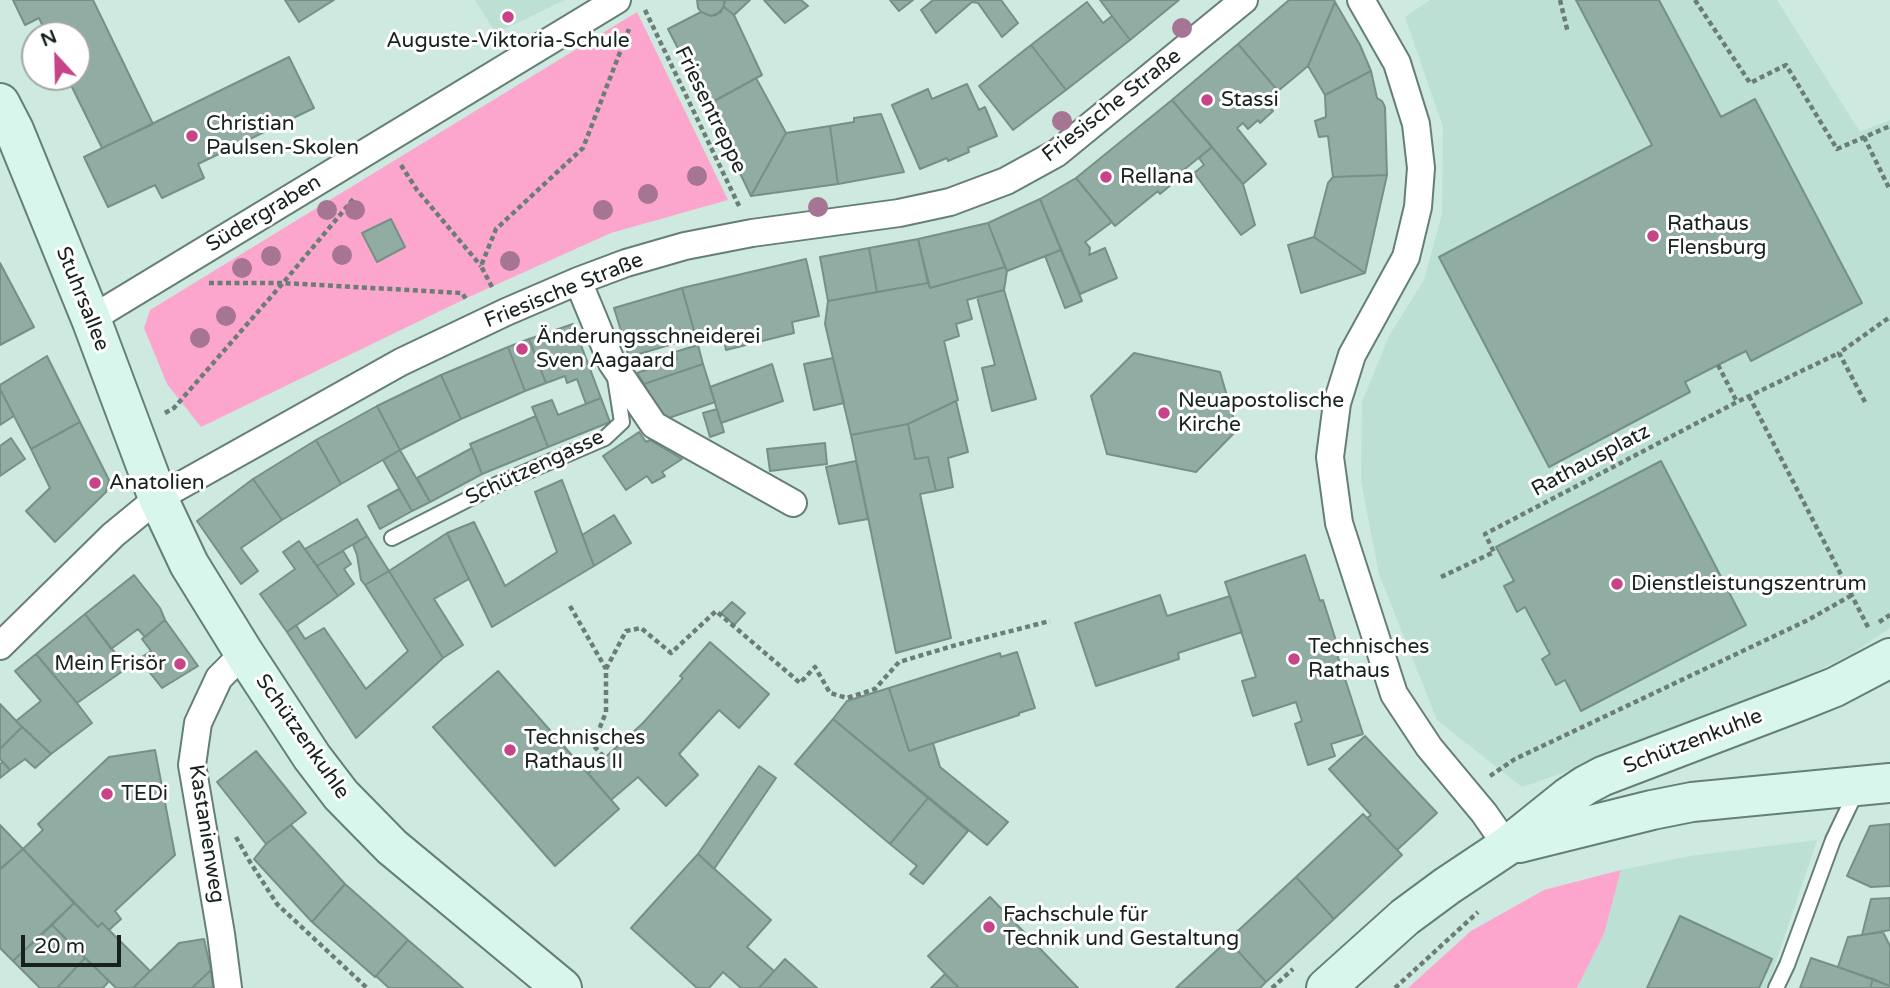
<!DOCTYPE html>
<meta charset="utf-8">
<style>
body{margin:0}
#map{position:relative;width:1890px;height:988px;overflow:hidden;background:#cee9df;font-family:"Varela Round",sans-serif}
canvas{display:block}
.north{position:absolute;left:21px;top:21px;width:70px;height:70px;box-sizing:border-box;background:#fff;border:2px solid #a2a7a5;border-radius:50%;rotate:338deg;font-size:19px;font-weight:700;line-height:28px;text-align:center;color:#17221e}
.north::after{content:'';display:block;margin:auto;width:24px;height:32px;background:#c74489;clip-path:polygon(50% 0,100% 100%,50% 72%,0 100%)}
.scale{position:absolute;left:21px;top:935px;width:100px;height:32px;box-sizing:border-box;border:4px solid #17221e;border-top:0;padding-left:9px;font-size:21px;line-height:24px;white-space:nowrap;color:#17221e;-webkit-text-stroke:5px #fff;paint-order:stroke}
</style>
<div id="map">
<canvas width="1890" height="988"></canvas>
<div class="north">N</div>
<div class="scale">20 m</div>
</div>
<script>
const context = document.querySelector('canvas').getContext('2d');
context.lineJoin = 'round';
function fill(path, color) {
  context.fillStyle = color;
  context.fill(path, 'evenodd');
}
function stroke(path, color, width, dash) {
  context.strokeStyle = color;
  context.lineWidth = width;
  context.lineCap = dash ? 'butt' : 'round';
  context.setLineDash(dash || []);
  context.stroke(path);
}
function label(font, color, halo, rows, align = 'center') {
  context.font = font + ' "Varela Round",sans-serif';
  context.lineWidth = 6;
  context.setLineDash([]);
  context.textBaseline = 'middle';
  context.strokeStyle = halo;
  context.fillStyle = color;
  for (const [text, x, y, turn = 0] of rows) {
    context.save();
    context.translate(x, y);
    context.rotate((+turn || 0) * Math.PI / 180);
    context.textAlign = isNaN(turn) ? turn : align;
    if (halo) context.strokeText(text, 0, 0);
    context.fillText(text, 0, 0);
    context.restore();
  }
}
const built = new Path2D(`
 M475 0H565L496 33Z
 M1430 0H1777L1860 132 1890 120V628L1852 654 1713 721 1522 787 1437 720 1379 574 1361 481 1362 402 1389 336 1424 280 1442 214 1443 127 1405 17Z
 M1817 840 1767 988H1577L1604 934 1621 870 1690 856Z`);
const green = new Path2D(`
 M637 12 728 200 611 233 471 296 201 427 167 384 144 328 150 310Z
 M1621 870 1604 934 1577 988H1408L1471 931 1544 890Z`);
const building = new Path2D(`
 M13 0H93L153 124 102 148 67 77H77V35H47L39 18 25 25Z
 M285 0H334L299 22Z
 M697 0H724L725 2 721 12 711 16 701 12 698 8Z
 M724 0H750L734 15 724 7Z
 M764 0H801L808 6 785 23Z
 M890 0H913L899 11Z
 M933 0H1001L1018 23 1002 37 978 3 972 2 936 33 921 10Z
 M1100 0H1179L1130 40Z
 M1289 0H1334L1335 2 1308 66 1278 91 1238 44Z
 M1576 0H1659L1721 117 1755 99 1862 303 1751 361 1746 351 1718 365 1685 382 1690 392 1549 467 1439 257 1652 145Z
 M1087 2 1103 23 1112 16 1130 40 1066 90 1031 45Z
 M1335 2 1360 45 1371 71 1325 95 1308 66Z
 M724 7 734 15 762 75 707 105 668 29 701 12 711 16 716 15Z
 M1238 44 1278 91 1265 102 1273 111 1260 123 1258 120 1248 129 1243 123 1237 128 1266 164 1243 184 1172 100Z
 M1031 45 1066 90 1013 130 979 86Z
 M289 57 314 108 198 164 204 178 162 198 155 185 108 207 84 157Z
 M1371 71 1377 98 1382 101 1385 107 1387 175 1333 177 1328 136 1319 137 1315 121 1326 117 1325 95Z
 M756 78 786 133 751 196 707 105Z
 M967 84 979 110 985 107 997 136 968 148 969 152 948 161 947 158 920 169 892 105 928 89 932 99Z
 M1172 100 1212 147 1170 181 1172 184 1160 194 1158 191 1115 226 1076 178Z
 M881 114 904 172 838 184 830 126 854 122V118Z
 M830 126 838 184 751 196 786 133Z
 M1212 147 1243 184 1255 225 1241 235 1194 173 1204 165 1199 158Z
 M1387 175 1365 273 1314 237 1328 183 1333 177Z
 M1076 178 1112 222 1085 242 1090 248 1089 255 1105 248 1117 278 1080 294 1040 199Z
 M1040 199 1061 250 1007 271 988 223Z
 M391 219 405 247 377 262 362 233Z
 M988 223 1005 267 930 288 918 239Z
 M1314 237 1365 273 1301 293 1288 245Z
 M918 239 928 283 877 292 869 248Z
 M869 248 877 292 828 301 820 257Z
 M1061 250 1082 301 1065 308 1045 256Z
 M806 259 819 316 792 322 794 333 726 350 724 339 698 345 682 288Z
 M0 263 34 327 0 345Z
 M1005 267 1007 271 1004 290 967 300 972 319 956 324 959 336 944 341 958 400 908 424 851 435 825 324 828 301 928 283 930 288Z
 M682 288 696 337 629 357 614 308Z
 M1004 290 1036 399 992 411 982 368 995 365 977 297Z
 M573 324 601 398 586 404 577 379 567 383 565 376 546 383 529 339Z
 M529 339 546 383 525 391 508 347Z
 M698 345 703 364 644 384 637 373 677 359 675 352Z
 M508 347 525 391 461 419 441 375Z
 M1134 353 1220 372 1237 430 1196 472 1107 454 1091 396Z
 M47 356 80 422 31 449 0 389V385Z
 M833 358 844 403 814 410 804 364Z
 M703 364 715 402 663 420 644 384Z
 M772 364 783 401 721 423 710 387Z
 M441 375 461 419 400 450 377 406Z
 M0 389 14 416 0 425Z
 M601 398 610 422 548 447 532 407 552 400 558 415Z
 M956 401 968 452 948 458 953 487 936 491 928 457 915 459 908 424Z
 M377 406 400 450 341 484 316 440Z
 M717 409 724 432 710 437 703 413Z
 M536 416 548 447 482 474 470 444Z
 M80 422 109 480 106 492 55 542 26 511 50 488 31 449Z
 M908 424 915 459 928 457 936 491 920 494 951 638 896 653 851 435Z
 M639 432 646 442 650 440 682 459 662 472 665 476 652 483 647 476 626 490 603 456Z
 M11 438 25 459 0 476V446Z
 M316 440 341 484 282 520 253 479Z
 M825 443 827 464 770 471 767 449Z
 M472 448 482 474 430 502 417 478Z
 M400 450 430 502 412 511 383 460Z
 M856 461 868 519 839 524 826 467Z
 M1661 461 1746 625 1581 711 1565 680 1556 685 1542 659 1550 654 1525 607 1517 612 1504 586 1514 581 1496 547Z
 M253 479 282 520 241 548 258 571 241 584 197 521Z
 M562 480 594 566 492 627 447 533 474 522 505 586 557 552 535 492Z
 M399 489 412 511 380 529 368 506Z
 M614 515 631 543 594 566 582 535Z
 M357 519 367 536 317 566 305 549Z
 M447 533 469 579 434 599 463 645 443 658 389 571Z
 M367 536 389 571 365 585 361 580 357 555 353 545Z
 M299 541 338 596 287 632 260 594 295 569 283 552Z
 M343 551 351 564 344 569 354 584 338 596 317 566Z
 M1305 555 1320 601 1323 600 1336 641 1333 642 1363 734 1331 744 1335 756 1308 765 1295 724 1302 721 1296 702 1253 716 1242 681 1256 677 1225 582Z
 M389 571 443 658 356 738 287 632 296 625 305 639 324 628 366 689 408 651 365 585Z
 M134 575 160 608 165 620 145 637 138 629 111 649 85 614Z
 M1160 595 1167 616 1230 596 1242 632 1178 653 1179 659 1096 686 1075 623Z
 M732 602 745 613 734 625 721 613Z
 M85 614 127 668 77 703 36 654Z
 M165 620 198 666 162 688 139 659 151 651 142 639Z
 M710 642 769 694 739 728 719 710 679 754 698 775 666 806 638 777 611 800 588 773 643 723 683 678 680 676Z
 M1017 652 1035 708 1019 713V715L909 751 889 688 1000 653 1001 657Z
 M36 654 77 703 92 723 51 754 16 721 41 701 15 671Z
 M498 671 619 809 555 866 433 727Z
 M889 688 909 751 933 743 940 767 1008 822 987 845 833 719 847 701Z
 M0 704 22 727 0 749Z
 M833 719 928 798 890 844 795 764Z
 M22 727 51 754 35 768 25 759 10 770 0 759V749Z
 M1365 736 1437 813 1397 850 1367 818 1371 815 1329 769Z
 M155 750 175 855 115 911 121 919 109 930 102 923 98 927 23 849 43 830 38 824 109 757Z
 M256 751 306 813 266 844 217 782Z
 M3 762 10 770 0 778V764Z
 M759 766 776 778 714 869 698 854Z
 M928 798 968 831 923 884 910 874 917 866 890 844Z
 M1363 814 1402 855 1334 919 1296 877Z
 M1890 824V886L1871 887 1847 876 1870 826Z
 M0 825 23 849 2 868 0 866Z
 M291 825 345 884 312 922 254 859 266 844Z
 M23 849 74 903 13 961 0 948V869Z
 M698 854 771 920 747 947 774 971 759 988H741L723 972 709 988H697L631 928Z
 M1296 877 1334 919 1266 982 1228 940Z
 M345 884 408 940 375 977 312 922Z
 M990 897 1078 988H959L928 956Z
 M1890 898V930L1862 935 1871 899Z
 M74 903 98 927 102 923 150 971 133 988H116L52 925Z
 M1680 916 1772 959 1759 988H1647Z
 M52 925 85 958 57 988H40L13 961Z
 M1883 932 1890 946V986L1838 967 1848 937Z
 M204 939 211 970 192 988H133L179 943Z
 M408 940 438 966 463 988H389L376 976Z
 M1228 940 1266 982 1260 988H1176Z
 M85 958 109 981 103 988H57Z
 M1811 958 1873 979 1870 988H1800Z
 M785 959 817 988H759Z
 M211 970 213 988H192Z
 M945 974 959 988H931Z
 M1873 979 1890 986V988H1870Z`);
const path = new Path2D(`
 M1560 0 1568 33
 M1695 0 1750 83 1786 65 1837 149 1890 126
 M645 10 740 208
 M1864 137 1890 190
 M401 165 417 190 481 266
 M209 283H283L462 293 466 299
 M492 287 481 266 496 229 583 148 629 29
 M1718 365 1737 402
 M1749 396 1869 629
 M1865 402 1839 353 1890 317
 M165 413 174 408 283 283 355 197
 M1441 577 1494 552 1485 534 1737 402 1839 353
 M570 606 606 669V712L593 745 605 758
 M1879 622 1890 615
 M606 669 626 631 641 628 671 653 716 611 800 683 815 667 830 693 847 698 875 689 899 662 956 645 1050 621
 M1490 776 1515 759 1808 620 1852 595
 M236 837 250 862 277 904 367 988
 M1272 988 1293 969
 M1395 988 1478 912`);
const service = new Path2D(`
 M392 538 498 484 605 438 622 422 615 378
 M1776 988 1787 965 1833 840 1857 790`);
const minor = new Path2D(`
 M1361 0 1397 63 1416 124 1421 168 1418 207 1406 257 1352 355 1337 403 1330 457 1339 523 1394 694 1429 747 1484 813 1507 846
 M578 281 612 363 654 425 793 503
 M91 319 617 0
 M0 646 113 535 158 498 401 362 506 312 578 281 626 263 685 246 752 233 899 213 950 202 1006 181 1057 153 1244 0
 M228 988 221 934 192 765 198 723 219 678 244 653`);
const secondary = new Path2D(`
 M0 103 14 130 91 319 158 498 189 564 244 653 312 757 341 795 392 847 562 988
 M1519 843 1652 810 1692 802 1890 783
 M1326 988 1405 917 1447 886 1507 846 1568 797 1586 785 1603 776 1800 701 1835 687 1890 658`);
const trees = [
 [1182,28],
 [1062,121],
 [697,176],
 [648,194],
 [818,207],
 [327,210],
 [355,210],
 [603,210],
 [342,255],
 [271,256],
 [510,261],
 [242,268],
 [226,316],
 [200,338]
];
const markers = [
 [508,17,7,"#c74489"],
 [1207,100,7,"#c74489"],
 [192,136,7,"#c74489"],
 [1106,177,7,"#c74489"],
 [1653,236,7,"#c74489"],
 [522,349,7,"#c74489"],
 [1164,413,7,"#c74489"],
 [95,483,7,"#c74489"],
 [1617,584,7,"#c74489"],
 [1294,659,7,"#c74489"],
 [180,664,7,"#c74489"],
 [510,750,7,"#c74489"],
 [107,794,7,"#c74489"],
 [989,927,7,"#c74489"]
];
const poiNames = [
 ["Auguste-Viktoria-Schule",508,41,"center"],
 ["Stassi",1221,100],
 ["Christian",206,124],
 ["Paulsen-Skolen",206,148],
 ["Rellana",1120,177],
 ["Rathaus",1667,224],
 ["Flensburg",1667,248],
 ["Änderungsschneiderei",536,337],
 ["Sven Aagaard",536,361],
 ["Neuapostolische",1178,401],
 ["Kirche",1178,425],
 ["Anatolien",109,483],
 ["Dienstleistungszentrum",1631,584],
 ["Technisches",1308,647],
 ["Rathaus",1308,671],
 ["Mein Frisör",166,664,"right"],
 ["Technisches",524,738],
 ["Rathaus II",524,762],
 ["TEDi",121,794],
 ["Fachschule für",1003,915],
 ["Technik und Gestaltung",1003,939]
];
const streetNames = [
 ["Friesische Straße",1112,106,-38],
 ["Friesentreppe",710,110,64],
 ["Südergraben",264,214,-31],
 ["Friesische Straße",564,291,-22],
 ["Stuhrsallee",82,299,68],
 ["Rathausplatz",1591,461,-28],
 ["Schützengasse",535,468,-25],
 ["Schützenkuhle",302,737,55],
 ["Schützenkuhle",1693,742,-21],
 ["Kastanienweg",206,834,81]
];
fill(built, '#bce0d3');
fill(green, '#fda6cd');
fill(building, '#91aca2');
stroke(building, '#779087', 2);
stroke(service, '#667f76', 18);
stroke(minor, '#667f76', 30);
stroke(secondary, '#667f76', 42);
stroke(path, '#6b7d76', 4.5, [5, 3.5]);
stroke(service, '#fff', 14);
stroke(minor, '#fff', 26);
stroke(secondary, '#d9f6ed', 38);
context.fillStyle = '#a57593';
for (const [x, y] of trees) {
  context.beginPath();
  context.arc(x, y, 10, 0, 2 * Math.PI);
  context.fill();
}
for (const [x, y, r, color] of markers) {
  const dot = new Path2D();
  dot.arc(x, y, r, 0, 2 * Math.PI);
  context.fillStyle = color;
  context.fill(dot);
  stroke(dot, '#fff', 2.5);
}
label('21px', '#17221e', '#fff', poiNames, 'left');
label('21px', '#17221e', '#fff', streetNames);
</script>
